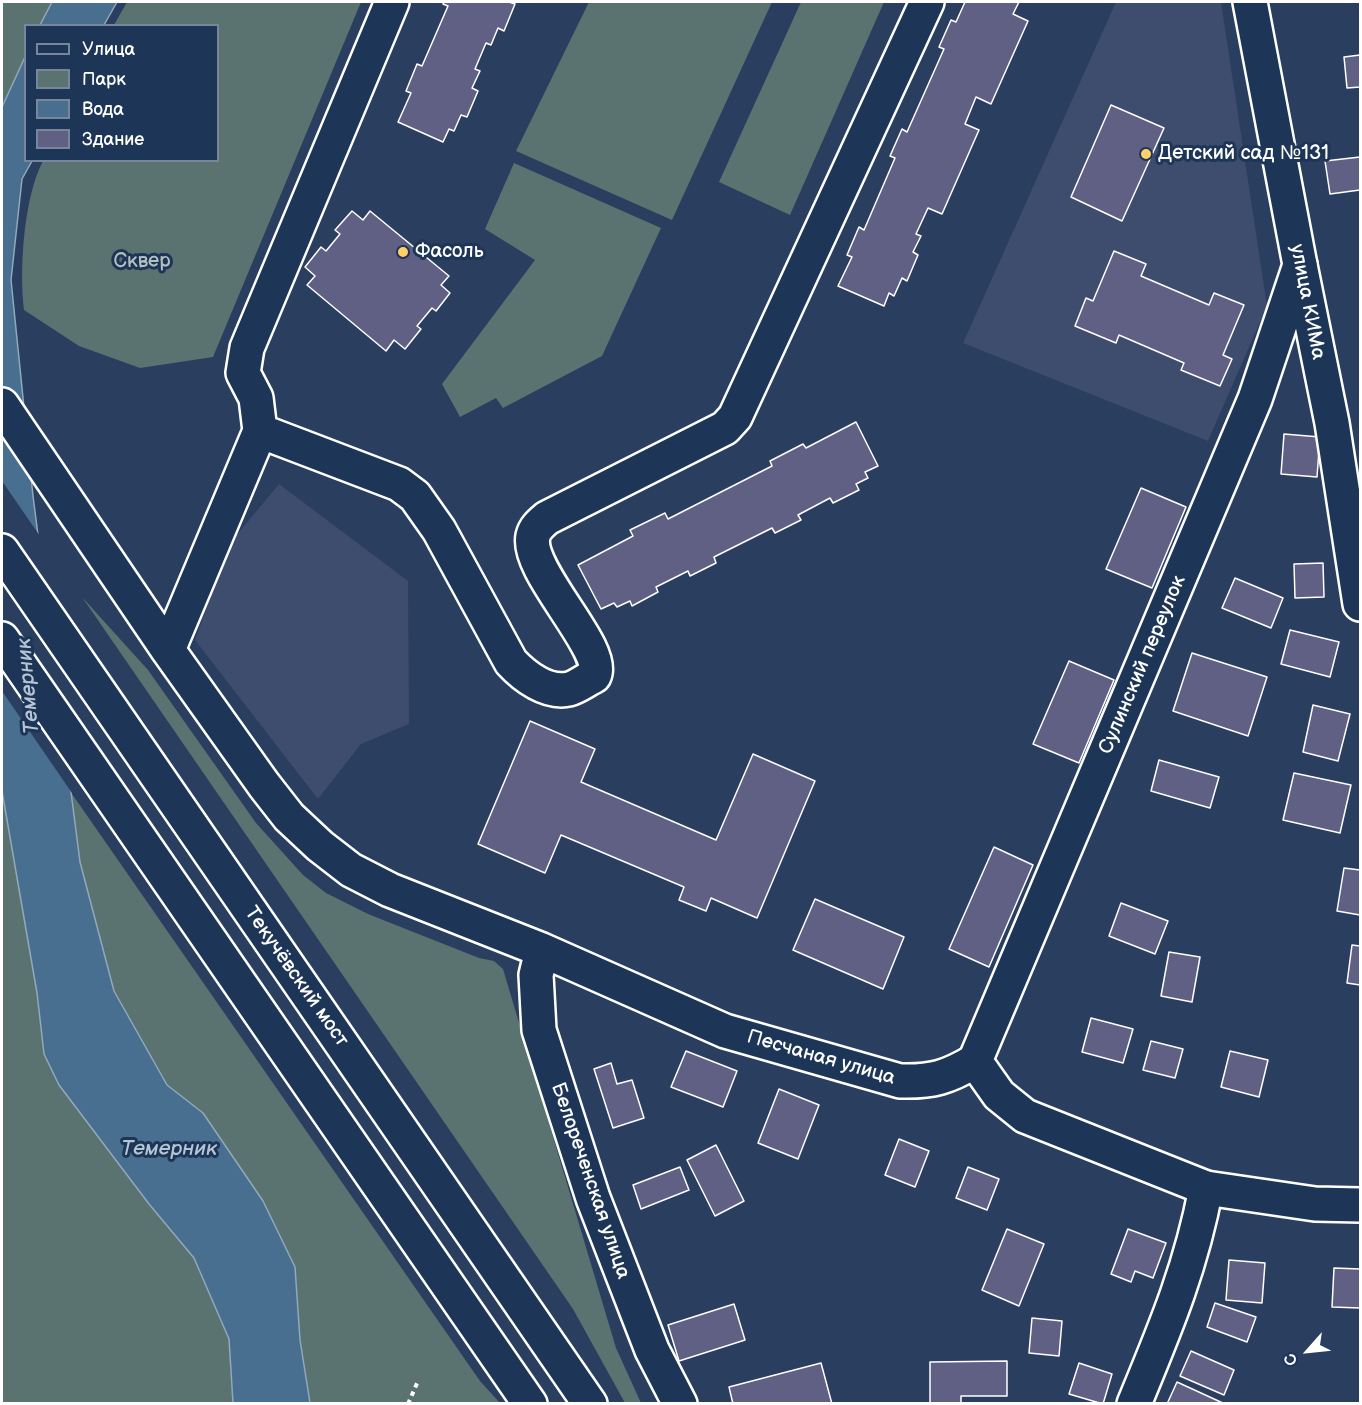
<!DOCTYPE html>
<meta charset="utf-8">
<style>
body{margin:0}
#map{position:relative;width:1362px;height:1405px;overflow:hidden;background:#2a3e60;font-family:"Balsamiq Sans",sans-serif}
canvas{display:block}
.frame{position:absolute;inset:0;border:3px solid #fff;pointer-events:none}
.legend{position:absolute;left:24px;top:24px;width:195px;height:138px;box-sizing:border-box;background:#1d3557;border:2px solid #77869a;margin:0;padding:8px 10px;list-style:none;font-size:18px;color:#fff}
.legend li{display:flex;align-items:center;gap:12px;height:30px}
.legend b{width:30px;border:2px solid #77869a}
.north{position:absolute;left:1278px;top:1321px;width:60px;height:60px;-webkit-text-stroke:4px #1d3557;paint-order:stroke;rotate:243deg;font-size:16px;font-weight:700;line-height:24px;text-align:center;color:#fff}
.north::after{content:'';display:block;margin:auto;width:21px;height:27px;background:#fff;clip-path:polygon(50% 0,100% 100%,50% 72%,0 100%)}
</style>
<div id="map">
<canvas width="1362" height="1405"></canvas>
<div class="frame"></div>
<ul class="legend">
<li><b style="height:8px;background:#1d3557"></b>Улица</li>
<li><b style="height:16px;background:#5a7370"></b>Парк</li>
<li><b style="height:16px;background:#486f90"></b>Вода</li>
<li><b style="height:16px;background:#5f6083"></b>Здание</li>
</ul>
<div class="north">С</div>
</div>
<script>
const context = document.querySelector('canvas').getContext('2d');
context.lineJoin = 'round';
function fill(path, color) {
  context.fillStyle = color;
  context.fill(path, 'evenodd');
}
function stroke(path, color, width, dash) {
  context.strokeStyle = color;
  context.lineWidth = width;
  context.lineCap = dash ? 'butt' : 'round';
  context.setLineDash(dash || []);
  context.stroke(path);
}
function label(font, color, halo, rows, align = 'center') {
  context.font = font + ' "Balsamiq Sans",sans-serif';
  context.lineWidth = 6;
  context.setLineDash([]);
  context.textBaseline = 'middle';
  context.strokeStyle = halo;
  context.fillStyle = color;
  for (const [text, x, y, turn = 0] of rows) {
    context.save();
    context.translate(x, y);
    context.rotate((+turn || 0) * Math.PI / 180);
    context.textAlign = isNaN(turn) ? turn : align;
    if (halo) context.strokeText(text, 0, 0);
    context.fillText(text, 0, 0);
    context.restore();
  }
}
const built = new Path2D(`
 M1116 2H1221L1267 306 1208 441 963 343Z
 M279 484 408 581 409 724 361 744 318 799 195 640 230 543Z`);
const green = new Path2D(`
 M2 2H52L40 25 26 26 25 57 2 107Z
 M127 2H361L213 357 140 368 79 346 24 310C19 269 24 196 43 161L218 160V26L114 25Z
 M589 2H772L672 220 516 151Z
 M801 2H884L790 215 719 182Z
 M514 163 661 228 602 356 503 408 496 398 460 417 442 384 535 260 485 229Z
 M82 597 148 670 256 823 303 875 326 893 368 914 479 958 494 961 503 969 616 1348 641 1403H625L573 1309Z
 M2 791 37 993 44 1054 149 1204 194 1258 229 1339 233 1403H2Z
 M70 791 480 1381 500 1403H310L300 1340 295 1267 263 1201 203 1113 167 1085 114 991 80 862Z`);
const water = new Path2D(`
 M52 2H117L104 25H40Z
 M25 57 26 160 32 161 22 179 11 280 33 496 80 862 114 991 167 1085 203 1113 263 1201 295 1267 300 1340 310 1403H233L229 1339 194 1258 149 1204 59 1085 44 1054 37 993 2 791V107Z`);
const pier = new Path2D(`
 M2 481 42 539 74 796 2 691Z`);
const building = new Path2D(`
 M444 2H509L515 4 504 31 498 28 491 45 486 43 475 69 480 71 472 88 478 91 467 117 461 115 454 131 449 129 443 142 398 122 411 93 406 91 417 64 422 66 448 6 443 4Z
 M965 2H1019L1013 14 1028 21 991 104 976 97 965 124 979 130 942 214 928 208 916 234 921 236 913 252 918 255 907 281 902 278 894 296 889 293 884 306 838 286 852 257 847 255 859 227 864 230 895 158 890 156 902 129 907 132 944 49 939 47 951 20 956 22Z
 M1360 55V87L1347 88 1344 57Z
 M1111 105 1164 128 1122 221 1071 197Z
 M1360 157V190L1330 194 1325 161Z
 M352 211 363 220 370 211 449 276 441 285 450 293 436 311 432 308 417 326 421 329 405 349 394 340 386 351 307 285 315 276 305 267 321 247 326 251 340 234 335 230Z
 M1114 251 1146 264 1141 276 1209 305 1214 293 1244 305 1223 355 1232 359 1220 386 1181 370 1184 363 1119 335 1116 343 1075 326 1086 298 1093 301Z
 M856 422 878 466 865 472 868 478 856 484 859 490 833 503 830 498 798 515 801 520 775 533 772 528 714 557 716 563 690 576 688 571 656 587 658 592 632 606 630 601 617 607 614 603 601 609 578 565 633 536 630 530 665 513 668 519 772 466 770 461 803 444 806 448Z
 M1284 434 1320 437 1317 477 1281 474Z
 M1141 488 1186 507 1152 588 1106 569Z
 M1323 563 1324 597 1295 598 1294 564Z
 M1235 578 1283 598 1271 628 1222 608Z
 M1290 630 1339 642 1330 677 1281 664Z
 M1192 653 1267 677 1248 736 1173 711Z
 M1069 661 1114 680 1079 763 1033 744Z
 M1313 705 1350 714 1338 761 1303 752Z
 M530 721 595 749 581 782 716 840 753 754 815 781 757 918 711 898 706 911 679 900 684 887 561 835 545 873 478 844Z
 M1159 760 1219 777 1210 808 1151 791Z
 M1294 773 1351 785 1340 833 1283 820Z
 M994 847 1033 865 989 967 949 949Z
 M1344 868 1360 870V915L1337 911Z
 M815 899 904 937 883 989 793 950Z
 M1121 903 1168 921 1155 954 1109 936Z
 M1352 945 1360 946V985L1347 983Z
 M1169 952 1200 957 1192 1002 1161 996Z
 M1091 1018 1133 1029 1123 1063 1082 1052Z
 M1151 1041 1183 1049 1175 1078 1143 1070Z
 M686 1051 737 1071 723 1107 671 1087Z
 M1230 1051 1268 1060 1259 1097 1221 1087Z
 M611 1063 617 1084 632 1080 644 1118 613 1128 594 1069Z
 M779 1089 819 1105 798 1159 758 1143Z
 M899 1139 929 1151 915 1187 885 1175Z
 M716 1145 744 1201 715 1216 687 1160Z
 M680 1167 689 1190 641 1209 633 1185Z
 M968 1167 999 1179 987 1210 956 1198Z
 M1007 1229 1044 1244 1019 1306 982 1290Z
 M1128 1229 1166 1243 1153 1278 1135 1271 1131 1282 1111 1274Z
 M1229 1260 1265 1263 1262 1303 1226 1300Z
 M1334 1268 1360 1269V1308L1332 1307Z
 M1215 1303 1256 1317 1247 1342 1207 1327Z
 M734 1304 745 1340 679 1361 668 1325Z
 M1032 1318 1062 1321 1059 1356 1029 1353Z
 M1191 1351 1234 1370 1224 1395 1180 1376Z
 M1007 1361V1396H961V1404H930V1362Z
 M821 1363 832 1404H733L729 1387Z
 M1079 1363 1112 1374 1103 1404 1069 1394Z
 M1177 1382 1225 1404H1167Z`);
const path = new Path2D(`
 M408 1404 418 1381`);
const street = new Path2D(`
 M1300 265 1332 423 1360 604
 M2 405 168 650 264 785 289 817 320 846 351 870 390 890 542 950 725 1031 900 1081C933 1082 948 1077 975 1061
 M260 431 399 484 415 496 439 530 511 662C524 676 547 694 569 689 577 687 586 680 594 676 608 649 525 571 533 536 535 528 540 524 547 518L725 428 735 417 927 2
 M168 650 260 431 256 398 243 373 247 348 392 2
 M542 950 536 975 539 1030 593 1198 652 1350 680 1404
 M1206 1188 1315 1204 1360 1205`);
const secondary = new Path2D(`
 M1134 1404C1165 1329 1191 1268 1206 1188L1025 1116 999 1095 975 1061 1255 399 1300 265 1250 2`);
const primary = new Path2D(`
 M2 551 590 1404
 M2 639 530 1404`);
const markers = [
 [1146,154,6,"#ffd166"],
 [403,252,6,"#ffd166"]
];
const poiNames = [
 ["Детский сад №131",1158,154],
 ["Фасоль",415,252]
];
const parkNames = [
 ["Сквер",142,262]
];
const streetNames = [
 ["улица КИМа",1307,302,79],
 ["Сулинский переулок",1143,665,-67],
 ["Текучёвский мост",296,977,55],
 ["Песчаная улица",821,1058,16],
 ["Белореченская улица",590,1181,71]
];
const waterNames = [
 ["Темерник",29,686,-95],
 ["Темерник",169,1150]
];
fill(built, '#3e4c6d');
fill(green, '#5a7370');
fill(water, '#486f90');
stroke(water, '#91a9bc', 1.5);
fill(pier, '#2a3e60');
fill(building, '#5f6083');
stroke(building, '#fff', 1.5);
stroke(street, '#fff', 38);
stroke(secondary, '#fff', 38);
stroke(primary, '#fff', 38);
stroke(path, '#fff', 4, [4.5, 4.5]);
stroke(street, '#1d3557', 33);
stroke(secondary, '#1d3557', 33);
stroke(primary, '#1d3557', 33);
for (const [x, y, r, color] of markers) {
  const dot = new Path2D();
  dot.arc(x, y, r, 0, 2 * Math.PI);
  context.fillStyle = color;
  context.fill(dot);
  stroke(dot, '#1d3557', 2);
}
label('20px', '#fff', '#1d3557', poiNames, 'left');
label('20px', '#b5c0bf', '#1d3557', parkNames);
label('20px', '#fff', '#1d3557', streetNames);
label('italic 21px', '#b6c5d3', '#1d3557', waterNames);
</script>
